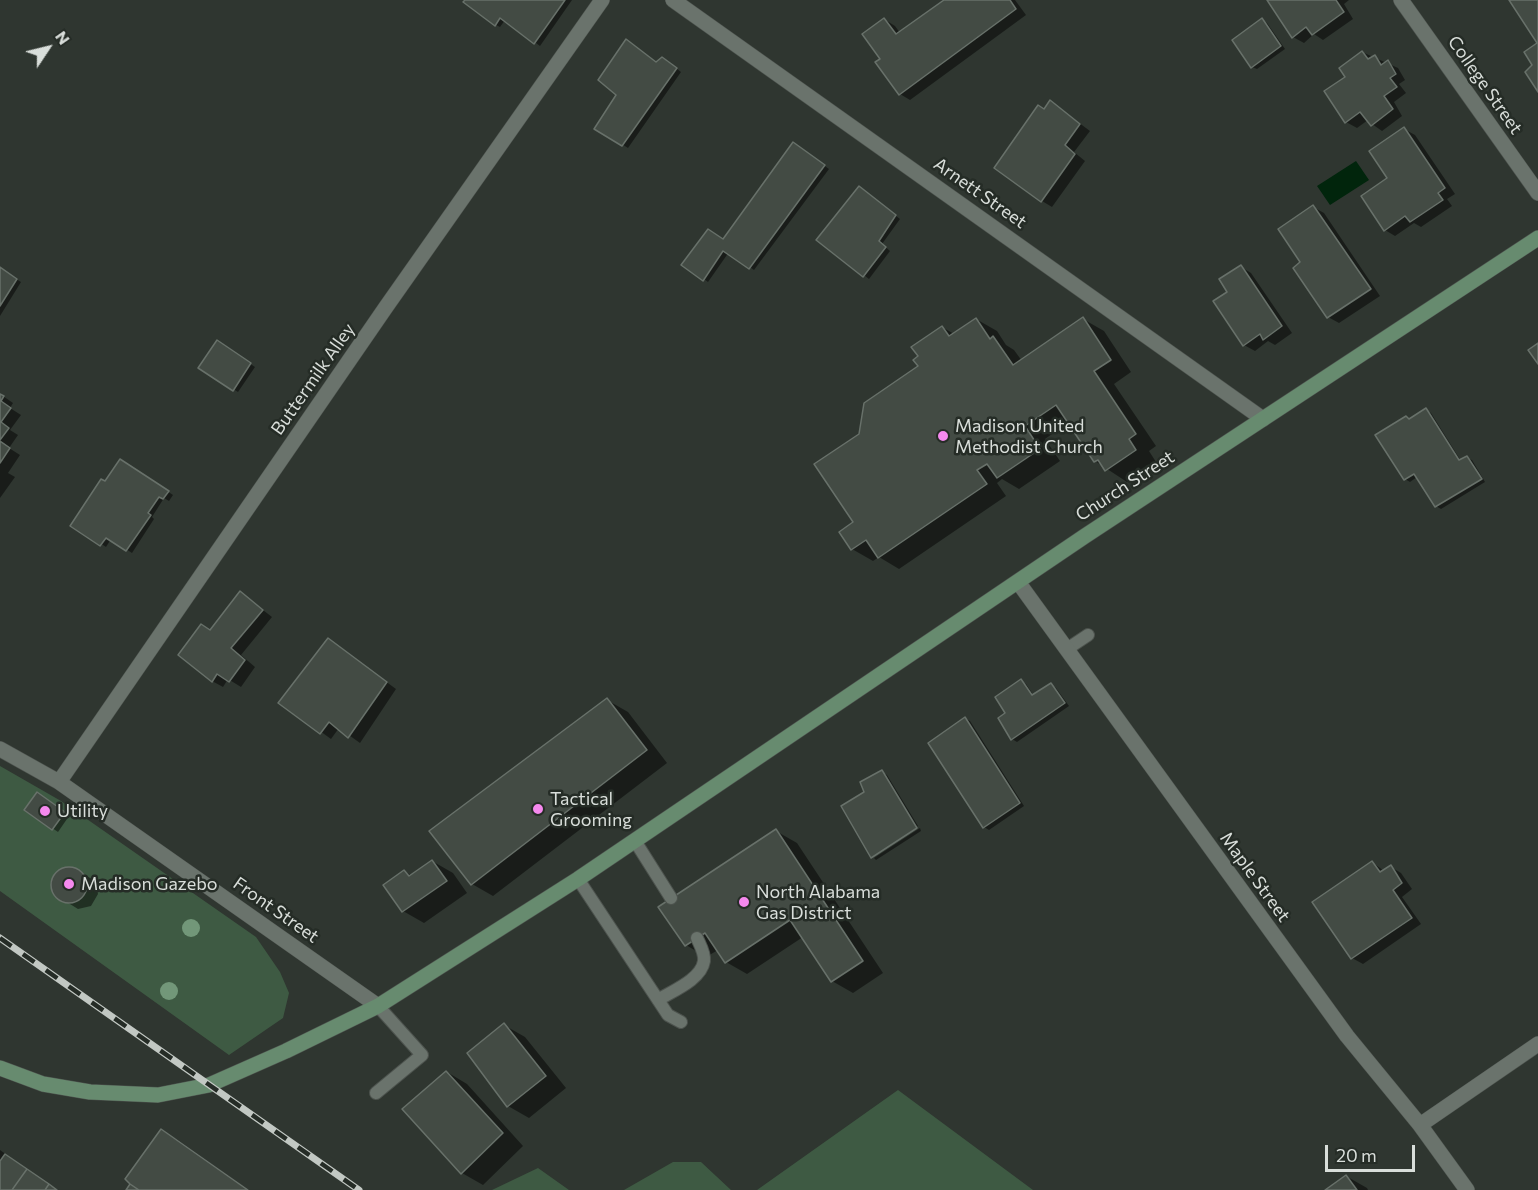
<!DOCTYPE html>
<style>
body{margin:0}
#map{position:relative;width:1538px;height:1190px;overflow:hidden;background:#2f3630;font-family:Commissioner,sans-serif}
canvas{display:block}
.north{position:absolute;left:18px;top:18px;width:60px;height:60px;-webkit-text-stroke:4px #252c26;paint-order:stroke;rotate:55deg;font-size:16px;font-weight:700;line-height:24px;text-align:center;color:#d9deda}
.north::after{content:'';display:block;margin:auto;width:21px;height:27px;background:#d9deda;clip-path:polygon(50% 0,100% 100%,50% 72%,0 100%)}
.scale{position:absolute;left:1325px;top:1145px;width:90px;height:27px;box-sizing:border-box;border:3px solid #d9deda;border-top:0;padding-left:8px;font-size:18px;line-height:21px;white-space:nowrap;color:#d9deda;-webkit-text-stroke:4px #252c26;paint-order:stroke}
</style>
<div id="map">
<canvas width="1538" height="1190"></canvas>
<div class="north">N</div>
<div class="scale">20 m</div>
</div>
<script>
const context = document.querySelector('canvas').getContext('2d');
context.lineJoin = 'round';
function fill(path, color) {
  context.fillStyle = color;
  context.fill(path, 'evenodd');
}
function stroke(path, color, width, dash) {
  context.strokeStyle = color;
  context.lineWidth = width;
  context.lineCap = dash ? 'butt' : 'round';
  context.setLineDash(dash || []);
  context.stroke(path);
}
function label(font, color, halo, rows, align = 'center') {
  context.font = font + ' Commissioner,sans-serif';
  context.lineWidth = 5;
  context.setLineDash([]);
  context.textBaseline = 'middle';
  context.strokeStyle = halo;
  context.fillStyle = color;
  for (const [text, x, y, turn = 0] of rows) {
    context.save();
    context.translate(x, y);
    context.rotate((+turn || 0) * Math.PI / 180);
    context.textAlign = isNaN(turn) ? turn : align;
    if (halo) context.strokeText(text, 0, 0);
    context.fillText(text, 0, 0);
    context.restore();
  }
}
const green = new Path2D(`
 M0 766 61 801 256 937 280 972 289 993 283 1018 229 1055 0 891Z
 M898 1090 1033 1190H757Z
 M673 1162H701L731 1190H624Z
 M538 1168 569 1190H492Z`);
const water = new Path2D(`
 M1356 161 1369 180 1330 205 1317 186Z`);
const shadow = new Path2D(`
 M467 0H572L540 46 505 20 500 27 496 25Z
 M947 0H1015L1026 15 910 100 900 94 882 59 884 19 895 26 900 33Z
 M1269 0H1349L1344 4 1353 19 1323 40 1314 34 1304 43 1293 37Z
 M1262 20 1267 23 1285 49 1257 69 1252 67Z
 M1362 52 1398 68 1405 80 1399 84 1406 93 1394 102 1402 116 1382 131 1372 124 1368 120 1357 128 1346 122 1347 78Z
 M667 61 681 72 628 148 596 128 657 63Z
 M1051 102 1090 131 1074 152 1085 161 1052 207 1042 201 1045 110Z
 M1404 129 1415 135 1455 194 1447 199 1452 206 1421 227 1414 223 1395 236 1385 230 1389 179Z
 M798 147 829 169 754 270 729 252 708 282 704 279 724 241Z
 M864 191 900 219 882 244 890 251 869 279 818 240Z
 M1313 207 1324 213 1380 296 1339 323 1328 317 1295 268 1302 262Z
 M1241 267 1251 273 1292 333 1275 345 1268 341 1255 351 1244 345 1229 292Z
 M0 269 21 282 0 316Z
 M976 319 997 331 1006 345 1014 350 1022 361 1083 319 1104 331 1131 372 1114 384 1156 446 1149 451 1156 462 1127 482 1095 461 1069 422 1045 439 1060 461 1019 489 1002 479 997 483 1006 496 899 569 879 557 873 561 852 549 841 532 855 523 860 435 920 367 942 327 954 334Z
 M217 342 255 367 238 392 200 368Z
 M0 394 13 403 10 408 21 415 10 430 18 435 9 448 20 455 8 473 15 477 0 498Z
 M1426 410 1431 413 1461 461 1467 458 1472 460 1485 482 1441 509 1436 506 1417 477 1410 482 1405 479 1410 420Z
 M125 463 173 495 169 501 164 498 152 517 154 519 132 553 111 539 106 547 73 525 106 483Z
 M241 593 272 617 241 655 255 667 241 687 228 679 223 687 212 681 211 632Z
 M328 639 396 689 360 743 339 728 331 739 280 702Z
 M1021 681 1026 684 1034 696 1051 685 1056 688 1069 706 1017 742 1012 739 1000 719 1007 713Z
 M607 700 628 712 667 763 493 896 472 884 432 831Z
 M965 718 970 721 1024 806 989 830 984 827Z
 M882 772 887 775 918 826 872 855 866 793Z
 M42 797 69 816 58 832 26 810Z
 M920 828 921 831 876 860 874 858Z
 M776 831 797 843 883 973 853 993 832 981 803 937 747 974 726 962 718 950 706 957 686 945Z
 M432 861 453 873 467 893 424 923 403 911 404 871 412 876Z
 M1372 862 1384 871 1391 867 1401 873 1412 889 1402 897 1421 924 1363 964 1352 958 1314 902Z
 M72 867 95 881 98 894 91 906 78 909 54 894 51 881 59 870Z
 M504 1025 525 1037 566 1088 529 1118 508 1106 469 1054Z
 M447 1072 467 1084 523 1146 483 1185 462 1173Z
 M162 1131 178 1140 249 1190H128Z
 M0 1150 56 1190H0Z
 M1346 1176 1367 1188 1368 1190H1327Z`);
const building = new Path2D(`
 M465 0H565L534 44 500 18 495 26 463 2Z
 M944 0H1010L1016 9 899 95 875 62 880 59 862 34 884 18 896 34Z
 M1267 0H1336L1344 12 1312 35 1306 27 1292 38Z
 M1509 0H1538V92L1525 72 1532 65 1524 52 1537 43Z
 M1262 18 1281 46 1251 68 1232 40Z
 M626 39 656 62 662 57 677 68 622 146 594 129 616 95 598 80Z
 M1362 51 1368 59 1375 55 1381 65 1388 60 1396 74 1390 78 1397 87 1384 96 1393 109 1371 126 1360 112 1345 123 1324 91 1345 77 1339 68Z
 M1050 100 1080 124 1065 145 1075 154 1041 202 994 168 1038 105 1044 109Z
 M1404 127 1445 188 1438 193 1443 200 1410 222 1405 216 1384 231 1361 196 1387 178 1369 151Z
 M793 142 825 165 749 269 723 251 703 281 681 265 708 229 723 239Z
 M859 186 896 215 879 241 886 247 863 277 816 240Z
 M1313 205 1371 289 1327 318 1293 268 1300 262 1278 229Z
 M1241 265 1282 326 1263 340 1260 334 1243 346 1213 301 1227 292 1219 279Z
 M0 267 17 279 0 306Z
 M1083 317 1111 360 1094 371 1136 434 1129 439 1136 450 1105 471 1098 460 1094 462 1056 405 1025 426 1040 449 997 478 987 464 977 470 987 484 878 558 866 540 851 550 839 532 853 522 814 464 859 434 864 403 918 366 913 360 918 356 911 347 942 326 949 336 976 318 990 339 993 336 1013 365Z
 M217 340 251 363 233 391 198 368Z
 M1538 343V364L1528 350Z
 M0 394 4 396 1 401 11 408 1 422 9 428 0 440Z
 M1426 408 1459 460 1467 456 1482 479 1435 507 1414 474 1404 480 1375 435 1406 416 1409 419Z
 M0 441 10 448 0 463Z
 M120 459 169 491 163 499 159 497 148 513 151 515 126 551 106 538 100 546 70 526 101 479 105 481Z
 M240 591 263 610 231 648 245 660 229 682 217 674 212 682 178 655 201 624 210 630Z
 M328 638 387 682 348 738 329 722 320 734 278 703Z
 M1021 679 1032 695 1051 683 1065 703 1011 740 998 718 1005 713 995 697Z
 M607 698 647 750 471 885 429 831Z
 M965 717 1020 803 983 828 928 743Z
 M882 770 917 828 871 858 841 806 864 792 860 782Z
 M37 792 65 812 52 830 24 810Z
 M776 829 863 961 831 982 790 920 725 963 705 933 685 946 658 907Z
 M432 860 447 881 402 912 383 885 404 870 409 876Z
 M1372 861 1380 872 1391 865 1402 883 1393 890 1412 918 1351 959 1312 902Z
 M51 885a18 18 0 1 1 36 0a18 18 0 1 1-36 0Z
 M504 1023 546 1076 507 1107 467 1053Z
 M446 1071 503 1133 461 1174 402 1109Z
 M161 1129 248 1190H139L130 1184 125 1179Z
 M5 1154 27 1169 12 1190H0V1161Z
 M27 1169 49 1184 45 1190H12Z
 M1346 1175 1357 1190H1325Z
 M49 1184 57 1190H45Z
 M130 1184 139 1190H126Z`);
const lane = new Path2D(`
 M1067 649 1088 635
 M635 841 671 898
 M578 879 668 1015 681 1022
 M658 1000C672 991 701 980 704 961 705 953 700 945 697 938
 M376 1093 422 1055 378 1006`);
const street = new Path2D(`
 M673 0 1263 419
 M1401 0 1538 193
 M1018 582 1347 1036 1420 1125 1467 1190
 M0 749 59 782 378 1006
 M59 782 386 307 602 0
 M1420 1125 1538 1044`);
const secondary = new Path2D(`
 M0 1068 43 1084 90 1092 158 1095 209 1085 286 1051 378 1006 578 879 1085 536 1538 238`);
const rail = new Path2D(`
 M0 938 359 1190`);
const trees = [
 [191,928],
 [169,991]
];
const markers = [
 [943,436,6,"#f589ee"],
 [538,809,6,"#f589ee"],
 [45,811,6,"#f589ee"],
 [69,884,6,"#f589ee"],
 [744,902,6,"#f589ee"]
];
const streetNames = [
 ["College Street",1485,85,55],
 ["Arnett Street",980,193,35],
 ["Buttermilk Alley",313,379,-55],
 ["Church Street",1125,486,-33],
 ["Maple Street",1255,877,54],
 ["Front Street",276,910,35]
];
const poiNames = [
 ["Madison United",955,426],
 ["Methodist Church",955,447],
 ["Tactical",550,799],
 ["Grooming",550,820],
 ["Utility",57,811],
 ["Madison Gazebo",81,884],
 ["North Alabama",756,892],
 ["Gas District",756,913]
];
fill(green, '#3e5a43');
fill(water, '#01250c');
fill(shadow, '#0007');
fill(building, '#434b44');
stroke(building, '#68716a', 1.5);
stroke(lane, '#4d534e', 14);
stroke(street, '#4d534e', 16);
stroke(secondary, '#4d534e', 16);
stroke(lane, '#6a736c', 12);
stroke(street, '#6a736c', 15);
stroke(secondary, '#678b6f', 15);
stroke(rail, '#c2c8c3', 7);
stroke(rail, '#252c26', 4.5, [14]);
context.fillStyle = '#729779';
for (const [x, y] of trees) {
  context.beginPath();
  context.arc(x, y, 9, 0, 2 * Math.PI);
  context.fill();
}
for (const [x, y, r, color] of markers) {
  const dot = new Path2D();
  dot.arc(x, y, r, 0, 2 * Math.PI);
  context.fillStyle = color;
  context.fill(dot);
  stroke(dot, '#252c26', 2);
}
label('18px', '#d9deda', '#252c26', streetNames);
label('18px', '#d9deda', '#252c26', poiNames, 'left');
</script>
